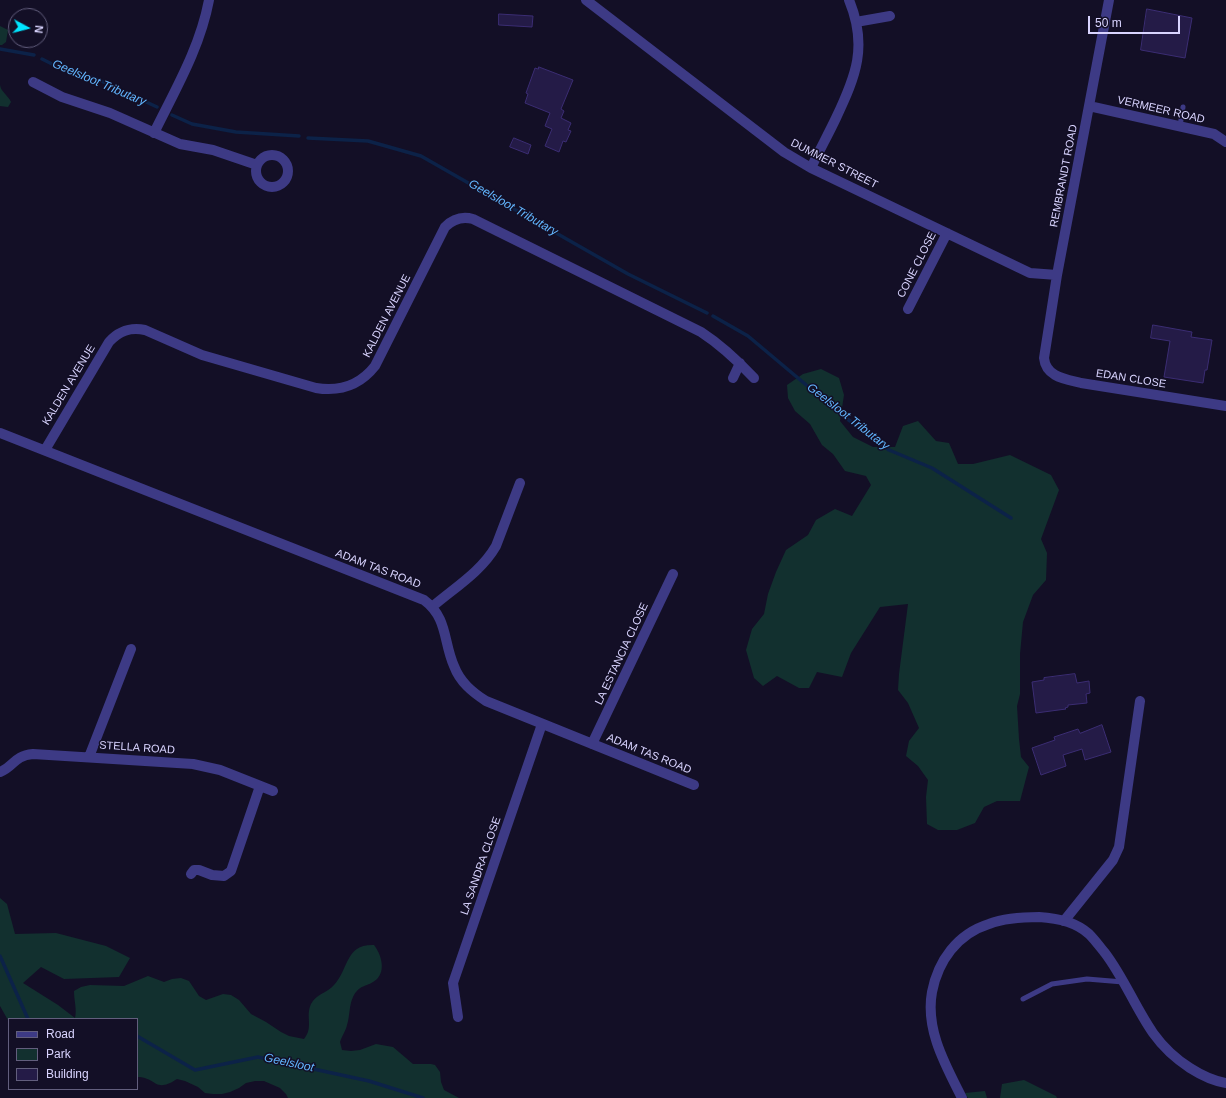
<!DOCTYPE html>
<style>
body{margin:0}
#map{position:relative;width:1226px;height:1098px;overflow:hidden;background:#130f26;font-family:Helvetica,sans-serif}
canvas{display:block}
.legend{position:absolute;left:8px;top:1018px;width:130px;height:72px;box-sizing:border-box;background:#130f26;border:1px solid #625e7d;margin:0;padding:5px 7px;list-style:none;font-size:12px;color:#d9d4ff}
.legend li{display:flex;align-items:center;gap:8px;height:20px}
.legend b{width:20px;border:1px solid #625e7d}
.north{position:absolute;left:8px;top:8px;width:40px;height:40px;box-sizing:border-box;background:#130f26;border:1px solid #625e7d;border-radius:50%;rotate:97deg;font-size:11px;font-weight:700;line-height:16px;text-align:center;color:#d9d4ff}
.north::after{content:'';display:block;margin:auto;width:14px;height:18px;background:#00e5ff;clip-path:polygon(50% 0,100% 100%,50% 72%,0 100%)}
.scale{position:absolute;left:1088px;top:16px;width:92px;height:18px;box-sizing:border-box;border:2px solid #d9d4ff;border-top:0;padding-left:5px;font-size:12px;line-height:14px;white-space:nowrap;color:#d9d4ff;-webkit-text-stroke:3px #130f26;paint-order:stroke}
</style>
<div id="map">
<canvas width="1226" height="1098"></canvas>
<ul class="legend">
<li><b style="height:5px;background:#3d3a85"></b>Road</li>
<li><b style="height:11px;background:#12302f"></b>Park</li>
<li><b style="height:11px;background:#241b47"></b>Building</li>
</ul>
<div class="north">N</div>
<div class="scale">50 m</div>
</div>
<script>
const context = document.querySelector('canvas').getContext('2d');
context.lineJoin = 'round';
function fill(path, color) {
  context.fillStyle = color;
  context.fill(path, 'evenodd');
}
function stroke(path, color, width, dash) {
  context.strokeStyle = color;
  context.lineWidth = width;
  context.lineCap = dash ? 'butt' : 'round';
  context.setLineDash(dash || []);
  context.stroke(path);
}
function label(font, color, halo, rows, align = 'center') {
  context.font = font + ' Helvetica,sans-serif';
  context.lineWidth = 3;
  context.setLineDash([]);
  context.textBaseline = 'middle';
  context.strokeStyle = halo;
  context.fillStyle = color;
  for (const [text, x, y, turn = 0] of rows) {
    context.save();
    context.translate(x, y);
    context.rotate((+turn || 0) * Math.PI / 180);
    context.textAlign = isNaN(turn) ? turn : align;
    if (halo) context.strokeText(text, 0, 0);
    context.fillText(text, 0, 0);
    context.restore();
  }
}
const green = new Path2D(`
 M0 26 8 30 6 42 2 45H0Z
 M0 85C1 92 8 95 11 102L8 107 0 106Z
 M821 369 839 378 844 395 840 421 853 437 873 447H895L903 426 918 421 936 441 949 443 958 464H973L1010 455 1051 475 1059 490 1041 539 1047 553 1046 580 1033 595 1023 622 1020 654V694L1017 706 1019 739 1021 757 1029 767 1020 801H997L984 807 975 823 957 830H938L927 824 926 797 928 780 918 766 906 756 909 741 919 728 908 703 898 690 899 674 908 604 880 607 851 653 842 677 817 672 809 688H799L777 676 763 686 754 678 746 650 752 629 764 614 768 594 776 572 786 550 808 535 816 520 835 509 852 516 871 485 866 476 845 471 833 454 822 445 810 424 795 411 788 398 787 385 803 374Z
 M0 898 7 904 15 934 56 933 106 946 130 958 119 977 64 979 41 967 23 983 58 1005 75 1018C77 1009 74 1001 74 991L81 987 90 985 124 986 148 976 164 982 172 979 181 978 189 981 199 996 206 1000 223 994 231 995 239 1000 251 1014 266 1022 281 1032 289 1036 304 1039C314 1027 305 1017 311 1004 316 994 327 993 334 985 349 969 345 944 374 945 381 954 386 970 377 979 367 988 360 983 353 997 349 1005 350 1016 347 1025 346 1030 342 1036 340 1042L342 1050 351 1051 360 1050 376 1044 393 1047 413 1064H431L435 1065 440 1072 441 1082 444 1090 459 1098H288L286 1094 280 1088 264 1081H255L246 1083 239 1088 230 1092 222 1094H213L205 1093 198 1087 185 1081 177 1079C154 1094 157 1077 137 1077V1019H9V1022L0 1006Z
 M1024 1080 1056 1096 1057 1098H1000L1002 1084Z
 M985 1091 987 1098H968L965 1093Z`);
const stream = new Path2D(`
 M0 49 34 55
 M42 59 52 64 99 80 157 107
 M172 115 192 124 236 132 299 136
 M308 138 368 141 421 156 628 274 707 313
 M713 316 748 336 842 415 889 450 932 468 1011 518
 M0 956 28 1019
 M137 1036 195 1070 258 1057 369 1081 423 1098`);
const building = new Path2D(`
 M1147 9 1192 18 1185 58 1141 50Z
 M499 14 533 16 532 27 499 25Z
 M539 67 573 80 561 109 564 111 561 118 571 123 568 130 571 131 566 142 563 141 559 152 545 146 552 129 545 126 550 113 525 103 528 94 526 93 535 68 538 69Z
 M514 138 531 145 528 154 510 147Z
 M1153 325 1192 332 1191 337 1212 340 1207 370H1205L1203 383 1164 377 1170 341 1151 338Z
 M1075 674 1077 683 1089 681 1090 693 1086 694 1087 703 1068 705V707L1065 708 1066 709 1036 713 1032 682 1044 680V678Z
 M1102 725 1111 752 1085 760 1082 749 1063 755 1066 766 1041 775 1032 748 1055 740 1054 737 1078 729 1080 733Z`);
const service = new Path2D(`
 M1180 126 1183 107
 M1023 999 1052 984 1087 979 1123 982`);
const minor = new Path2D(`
 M586 0 784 152 811 168 1030 273 1057 275
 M1109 0 1057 275 1044 358C1046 377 1065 379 1081 383L1226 406
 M856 22 890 16
 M33 82 62 97 110 113 180 144 213 150 257 165
 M1089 106 1214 134 1226 142
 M154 133C175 90 200 48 209 0
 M256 171a16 16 0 1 1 32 0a16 16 0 1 1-32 0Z
 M811 168C819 151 828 135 836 118 856 76 868 46 849 0
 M908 309 947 233
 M733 378 740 363
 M0 433 424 600C448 618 443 641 454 666 460 682 472 692 486 701L694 785
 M45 450 109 342C119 331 130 327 145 330L202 355 316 388C340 392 360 385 375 366L445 227C453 219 462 216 473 219L701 332C721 345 737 360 754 378
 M432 607C454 588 481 572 496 546L520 483
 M592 744 673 574
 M89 757 131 649
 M0 772C15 766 13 756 33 754L193 764 220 770 273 791
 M191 874 194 870H199L212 875 224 876 231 871 260 786
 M1064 921 1113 860 1119 847 1140 701
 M458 1017 453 983 542 724`);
const tertiary = new Path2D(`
 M962 1098C946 1066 925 1030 932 992 938 961 957 934 989 924 1005 918 1022 917 1039 917 1057 918 1076 922 1089 934 1095 940 1100 947 1105 953 1124 978 1135 1007 1153 1033 1163 1047 1176 1059 1190 1068 1201 1075 1213 1081 1226 1083`);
const streetNames = [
 ["VERMEER ROAD",1161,110,13],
 ["DUMMER STREET",834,164,27],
 ["REMBRANDT ROAD",1064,176,-79],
 ["CONE CLOSE",917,265,-63],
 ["KALDEN AVENUE",387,316,-63],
 ["EDAN CLOSE",1131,379,9],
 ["KALDEN AVENUE",69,385,-59],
 ["ADAM TAS ROAD",378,569,21],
 ["LA ESTANCIA CLOSE",622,654,-65],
 ["STELLA ROAD",137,748,4],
 ["ADAM TAS ROAD",649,754,22],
 ["LA SANDRA CLOSE",481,866,-71]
];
const waterNames = [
 ["Geelsloot Tributary",99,83,23],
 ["Geelsloot Tributary",513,208,30],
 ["Geelsloot Tributary",848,417,38],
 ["Geelsloot",289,1063,12]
];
fill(green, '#12302f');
stroke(stream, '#0c2248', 3.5);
fill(building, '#241b47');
stroke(building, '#3b2d73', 1);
stroke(service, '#3d3a85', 5);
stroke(minor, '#3d3a85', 10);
stroke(tertiary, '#3d3a85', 10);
label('11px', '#d9d4ff', '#130f26', streetNames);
label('italic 12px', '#62b6ff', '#130f26', waterNames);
</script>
